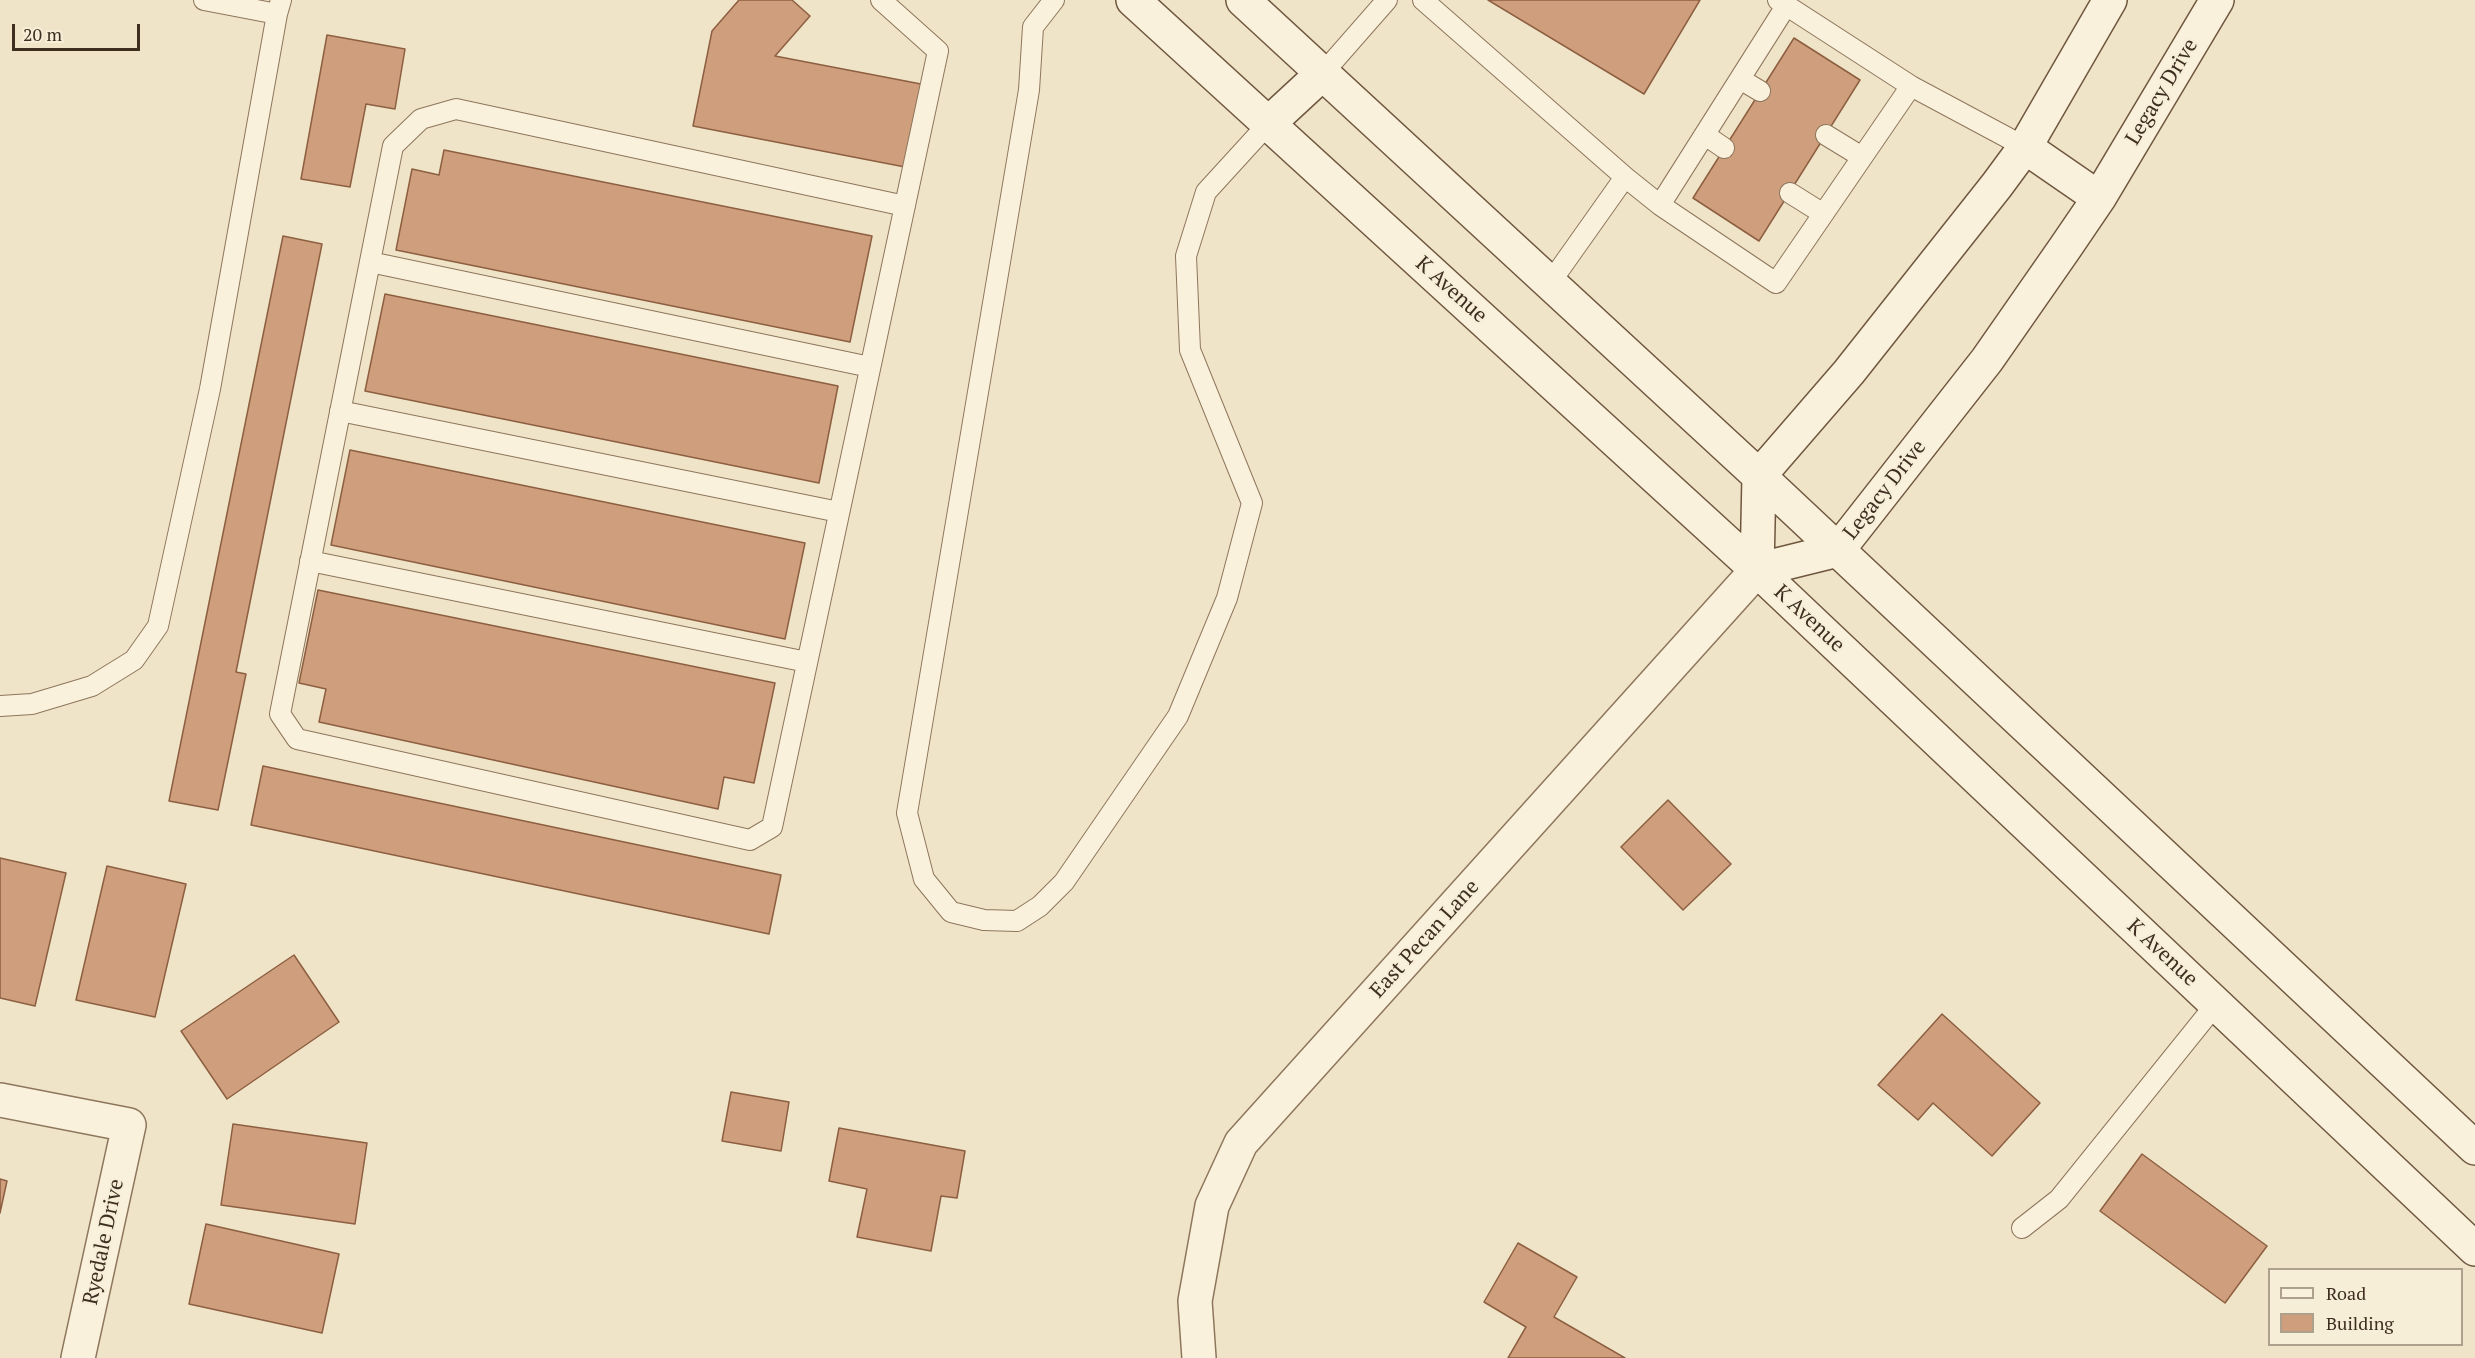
<!DOCTYPE html>
<style>
body{margin:0}
#map{position:relative;width:2475px;height:1358px;overflow:hidden;background:#f0e4c8;font-family:"PT Serif",serif}
canvas{display:block}
.legend{position:absolute;left:2268px;top:1268px;width:195px;height:78px;box-sizing:border-box;background:#f7eed8;border:2px solid #ada18e;margin:0;padding:8px 10px;list-style:none;font-size:18px;color:#3d2e20}
.legend li{display:flex;align-items:center;gap:12px;height:30px}
.legend b{width:30px;border:2px solid #ada18e}
.scale{position:absolute;left:12px;top:24px;width:128px;height:27px;box-sizing:border-box;border:3px solid #3d2e20;border-top:0;padding-left:8px;font-size:18px;line-height:21px;white-space:nowrap;color:#3d2e20;-webkit-text-stroke:4px #f7eed8;paint-order:stroke}
</style>
<div id="map">
<canvas width="2475" height="1358"></canvas>
<ul class="legend">
<li><b style="height:8px;background:#faf1dc"></b>Road</li>
<li><b style="height:16px;background:#cf9f7d"></b>Building</li>
</ul>
<div class="scale">20 m</div>
</div>
<script>
const context = document.querySelector('canvas').getContext('2d');
context.lineJoin = 'round';
function fill(path, color) {
  context.fillStyle = color;
  context.fill(path, 'evenodd');
}
function stroke(path, color, width, dash) {
  context.strokeStyle = color;
  context.lineWidth = width;
  context.lineCap = dash ? 'butt' : 'round';
  context.setLineDash(dash || []);
  context.stroke(path);
}
function label(font, color, halo, rows, align = 'center') {
  context.font = font + ' "PT Serif",serif';
  context.lineWidth = 4.5;
  context.setLineDash([]);
  context.textBaseline = 'middle';
  context.strokeStyle = halo;
  context.fillStyle = color;
  for (const [text, x, y, turn = 0] of rows) {
    context.save();
    context.translate(x, y);
    context.rotate((+turn || 0) * Math.PI / 180);
    context.textAlign = isNaN(turn) ? turn : align;
    if (halo) context.strokeText(text, 0, 0);
    context.fillText(text, 0, 0);
    context.restore();
  }
}
const building = new Path2D(`
 M739 0H792L810 16 775 56 921 84 905 167 693 126 712 31Z
 M1488 0H1700L1644 94Z
 M327 35 405 49 395 109 366 104 350 187 301 179Z
 M1794 38 1860 80 1759 241 1693 198Z
 M444 150 872 236 850 342 396 250 412 169 439 175Z
 M283 236 322 244 236 672 246 674 218 810 169 801Z
 M385 294 838 386 819 483 365 391Z
 M350 450 805 543 785 639 331 545Z
 M318 590 775 683 754 783 724 777 718 809 319 722 326 689 299 683Z
 M263 766 781 875 769 934 251 825Z
 M1668 800 1731 864 1683 910 1621 847Z
 M0 858 66 873 35 1006 0 998Z
 M107 866 186 884 155 1017 76 1000Z
 M294 955 339 1022 227 1099 181 1031Z
 M1942 1014 2040 1103 1992 1156 1933 1103 1918 1120 1878 1085Z
 M731 1092 789 1102 781 1151 722 1141Z
 M233 1124 367 1143 355 1224 221 1205Z
 M839 1128 965 1151 957 1198 941 1196 931 1251 857 1237 867 1189 829 1181Z
 M2142 1154 2267 1246 2225 1303 2100 1211Z
 M0 1179 7 1181 0 1213Z
 M206 1224 339 1254 322 1333 189 1304Z
 M1518 1243 1577 1277 1554 1317 1625 1358H1508L1526 1327 1484 1302Z`);
const lane = new Path2D(`
 M204 0 277 14 281 0
 M881 0 938 51C883 310 827 568 772 827L750 840 297 739 280 714 393 146 421 119 456 109 905 206
 M1054 0 1033 27 1029 90 907 813 924 879 951 912 984 920 1017 921 1040 906 1064 882 1178 716 1227 598 1252 503 1190 350 1186 256 1206 192 1269 123
 M1423 0 1625 177 1550 283
 M1778 0 1911 86 2025 147
 M1323 73 1387 0
 M1740 79 1760 91
 M1705 135 1724 148
 M1826 135 1862 157
 M1625 177 1660 205 1776 283 1911 86
 M1790 193 1822 213
 M1660 205 1786 6
 M370 262 870 367
 M340 411 839 512
 M310 561 807 662
 M0 706 32 704 92 686 134 660 158 626 210 389 277 14
 M2022 1228 2059 1199 2216 1004`);
const street = new Path2D(`
 M0 1100 129 1125 78 1358
 M1199 1358 1195 1301 1212 1206 1241 1143 1757 570`);
const secondary = new Path2D(`
 M1133 0 1757 570 2475 1249
 M1243 0 1759 476 2475 1148
 M1269 123 1323 73
 M2025 147 2099 198
 M1757 570 1838 550 1987 360 2065 248 2099 198 2217 0
 M1757 570 1759 476 1849 372 1997 185 2025 147 2110 0`);
const streetNames = [
 ["Legacy Drive",2162,92,-59],
 ["K Avenue",1451,290,42],
 ["Legacy Drive",1885,490,-52],
 ["K Avenue",1809,619,43],
 ["East Pecan Lane",1425,939,-48],
 ["K Avenue",2162,953,43],
 ["Ryedale Drive",104,1242,-78]
];
fill(building, '#cf9f7d');
stroke(building, '#8d5f41', 1.5);
stroke(lane, '#8d765c', 22);
stroke(street, '#8d765c', 36);
stroke(secondary, '#6f573f', 36);
stroke(lane, '#faf1dc', 20);
stroke(street, '#faf1dc', 33);
stroke(secondary, '#faf1dc', 33);
label('21px', '#3d2e20', '#f7eed8', streetNames);
</script>
